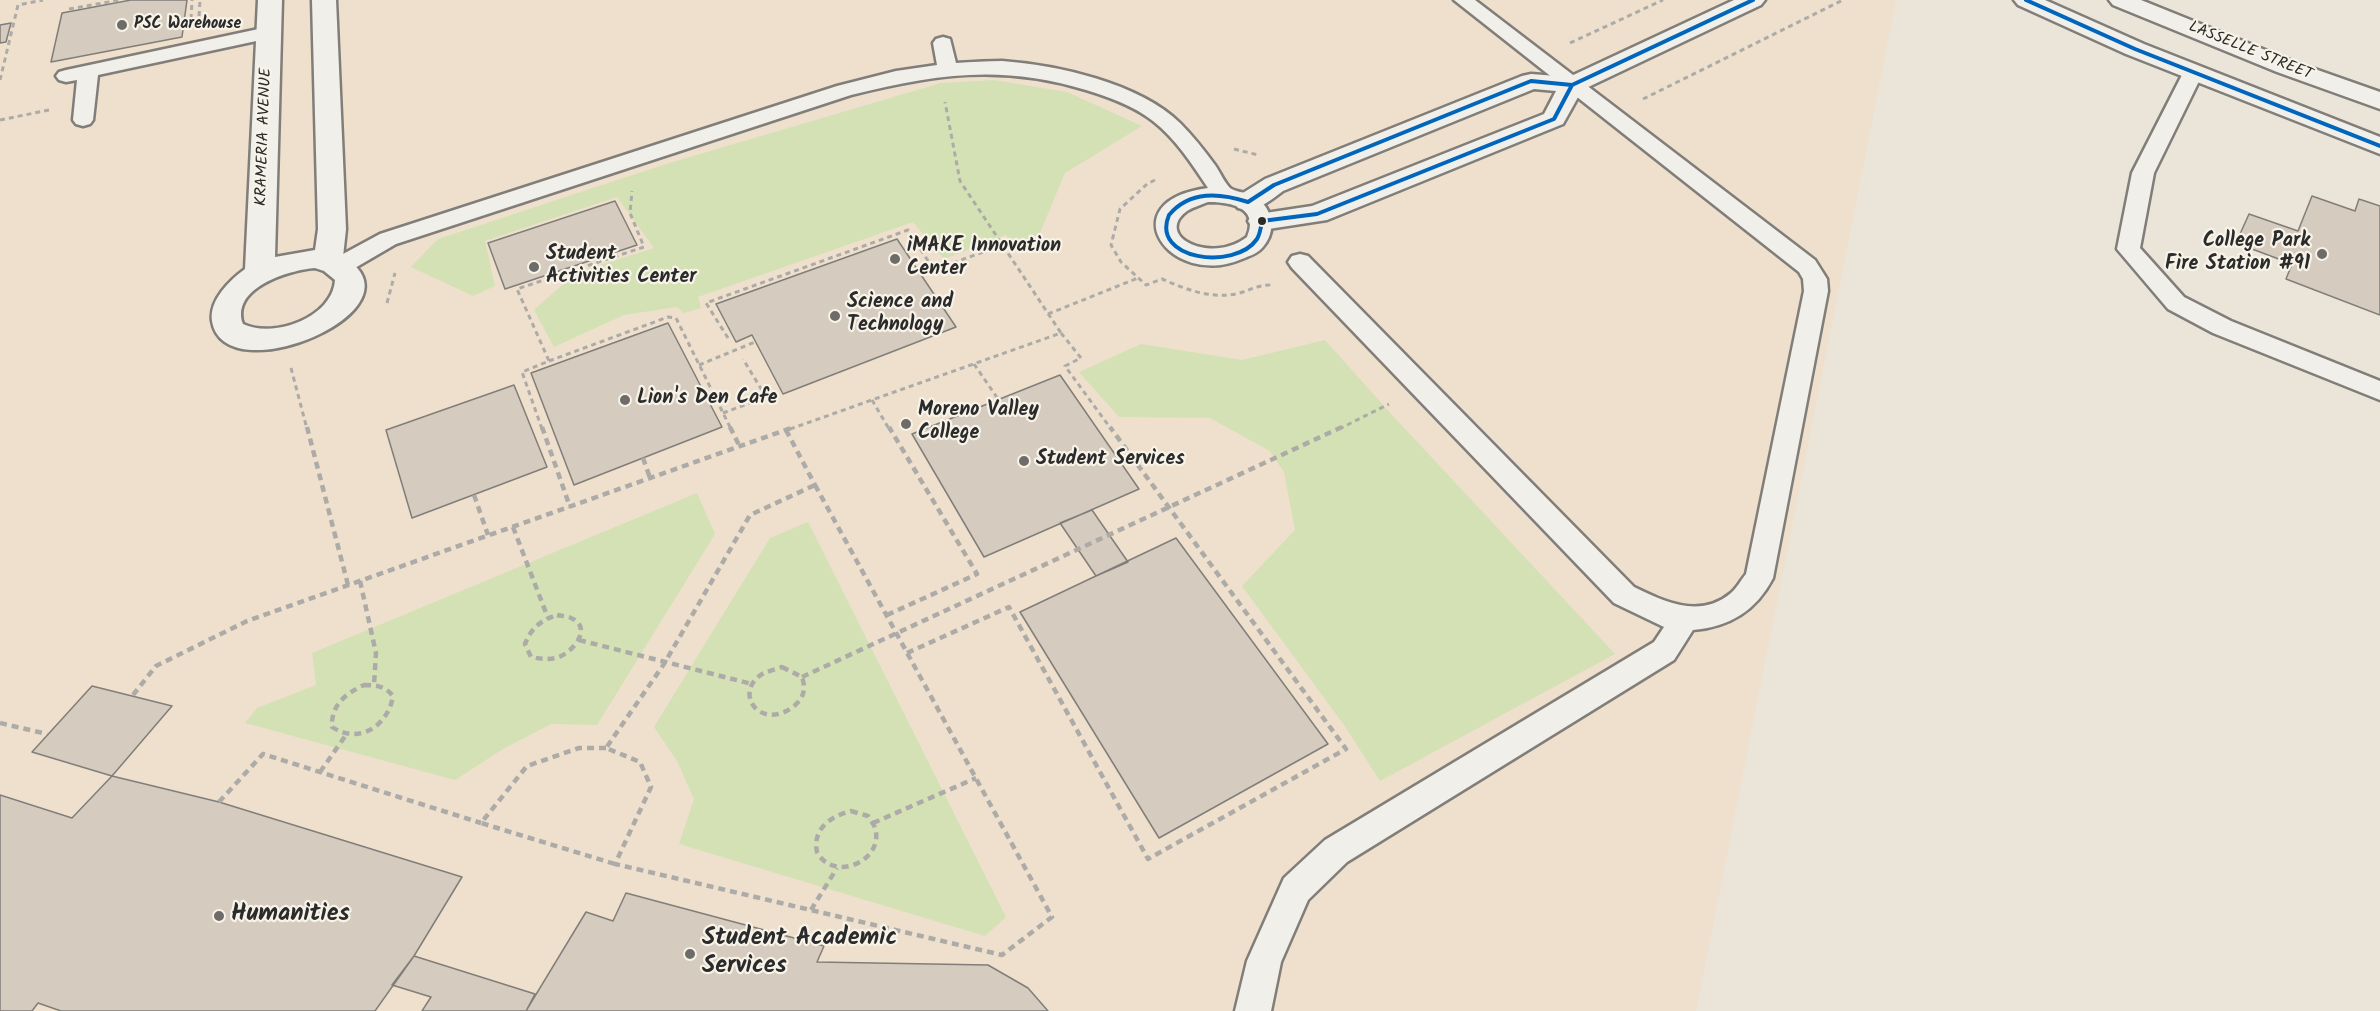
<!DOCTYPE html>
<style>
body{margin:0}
canvas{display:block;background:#ebe4d9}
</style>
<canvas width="2380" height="1011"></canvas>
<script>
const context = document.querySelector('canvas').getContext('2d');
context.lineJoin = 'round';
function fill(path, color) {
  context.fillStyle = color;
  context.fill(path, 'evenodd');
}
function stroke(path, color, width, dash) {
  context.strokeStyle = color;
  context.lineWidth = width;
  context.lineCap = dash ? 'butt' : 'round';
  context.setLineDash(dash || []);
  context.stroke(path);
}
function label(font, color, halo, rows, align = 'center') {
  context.font = font + ' Kalam,sans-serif';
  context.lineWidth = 4.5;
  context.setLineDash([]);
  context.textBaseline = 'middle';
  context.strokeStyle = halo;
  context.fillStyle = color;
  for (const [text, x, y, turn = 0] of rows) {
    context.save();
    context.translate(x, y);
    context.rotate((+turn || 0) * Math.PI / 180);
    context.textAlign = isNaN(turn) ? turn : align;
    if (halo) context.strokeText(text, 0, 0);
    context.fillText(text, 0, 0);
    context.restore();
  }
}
const built = new Path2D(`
 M0 0H1896L1696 1011H0Z`);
const green = new Path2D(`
 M994 80 1067 92 1142 126 1065 173 1039 235 1015 245 1006 235 944 259 913 222 698 297 701 308 684 313 677 307 624 315 554 347 534 310 577 272 654 248 617 197 485 241 495 286 473 296 411 267 438 239 666 164 941 83Z
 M1325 340 1393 416 1615 654 1380 781 1344 725 1242 586 1295 530 1284 472 1270 451 1210 418 1119 417 1079 372 1141 344 1242 360Z
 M697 493 715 534 597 725 551 724 503 749 455 780 245 723 257 708 316 685 312 653Z
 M808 522 1006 917 985 936 679 844 694 799 677 761 654 727 770 538Z`);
const building = new Path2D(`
 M131 0H187L182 37 51 62 62 13Z
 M11 23 6 42 0 43V25Z
 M2312 196 2355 211 2359 199 2380 206V315L2286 279 2292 264 2236 243 2249 214 2298 231Z
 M615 201 637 245 505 289 488 243Z
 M897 239 956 327 783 394 752 335 736 342 716 304Z
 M668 323 722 427 574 485 531 373Z
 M1060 375 1139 489 984 557 912 434Z
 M514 385 547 467 412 518 386 430Z
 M1092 510 1128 562 1096 576 1060 523Z
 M1176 538 1328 744 1159 838 1020 612Z
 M92 686 172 706 112 776 32 752Z
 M112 776 219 802 462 877 414 956 375 1011H61L38 1003 32 1011H0V795L72 818Z
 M626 893 824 946 817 962 988 965 1028 988 1048 1011H526L586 912 613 921Z
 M414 956 535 994 526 1011H422L431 997 392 985Z`);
const pathFar1 = new Path2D(`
 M69 9 120 0
 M199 16 200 0
 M191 19 192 0
 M1570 43 1663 0
 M0 80 18 5 43 0
 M1643 99 1843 0
 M0 120 49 110
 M1234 149 1258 155
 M1155 180 1147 184 1120 209 1111 245 1121 262 1146 285 1162 279C1185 289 1210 299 1236 294 1249 291 1259 284 1273 285
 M387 303 395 273
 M1048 314 1138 278
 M1061 333 1081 358 1065 366 1111 429
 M728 338 706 303 908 230 934 270 1002 245
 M549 361 668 317 676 318 731 429
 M974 364 998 399
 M291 368 307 429
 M872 400 889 429
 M723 413 766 397 743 359
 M542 429 522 372 549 361 517 289 644 247 630 213 632 191
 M790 429 1061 333 960 181 945 102
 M1339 429 1389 404`);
const path = new Path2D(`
 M307 427 348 585
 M542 427 570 507
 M730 427 740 447
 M786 430 815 485
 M643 458 650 478
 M815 485 1052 917 1002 955 615 864 651 787 640 762 606 748 664 664 750 515Z
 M474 495 488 535
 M513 527 548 618
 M360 581 376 653 374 685
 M557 615C561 616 567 616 571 618 593 627 574 651 559 657 550 660 541 659 531 657L525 644C531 628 541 620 557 615Z
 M887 615 977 574 889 427
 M579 640 752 684
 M907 653 1009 607 1148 859 1346 749 1110 427
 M782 667 802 677C806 689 804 698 794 706 760 733 731 691 764 673 769 671 776 669 782 667Z
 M802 677 1342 427
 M364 685C376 685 385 686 393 696 388 726 359 745 332 727 331 705 345 694 364 685Z
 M133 695 156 666 247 621 794 427
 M0 723 47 734
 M606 748H579L527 766 481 823 615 864
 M320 772 346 735
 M219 802 263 754 481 823
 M851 811 868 816C870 820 874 824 875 828 885 861 833 883 817 852 812 829 831 816 851 811Z
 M873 823 976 778
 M811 910 837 868`);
const lane = new Path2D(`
 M1454 0H1475L1815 260 1827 279 1828 291 1773 578C1756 611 1729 627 1693 630L1674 660 1347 862 1308 900 1281 962 1271 1011H1235L1247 961 1284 878 1325 840 1654 642 1664 627 1614 603 1292 268 1288 262 1292 256 1300 254 1308 256 1634 587C1665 602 1700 619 1731 593 1737 588 1741 580 1746 574L1804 291 1803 279 1799 272Z
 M268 27 275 29 278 33 275 37 98 75 93 120 90 124 83 126 76 124 73 120 77 80 66 82 59 80 56 76 59 72 66 70Z
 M943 37 950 39 956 63C971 62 987 61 1002 61 1057 65 1139 83 1180 123 1193 136 1204 150 1215 165 1220 172 1224 182 1230 188 1235 192 1245 192 1251 195 1273 205 1278 231 1262 248 1257 254 1249 256 1242 259 1170 290 1108 201 1208 188 1192 164 1176 139 1153 121 1134 106 1109 97 1086 90 1001 64 936 74 851 95L396 244 348 272 340 274 332 272 328 266 332 260 380 234 837 86 896 71 937 65 933 43 936 39ZM1208 202C1230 202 1260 207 1247 237 1211 265 1153 236 1187 211 1193 207 1201 205 1208 202Z
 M2193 67 2200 69 2203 73 2154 173 2140 248 2184 297 2231 321 2380 381V400L2213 333 2168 309 2117 249 2132 173 2183 73 2186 69Z`);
const street = new Path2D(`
 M1734 0H1765L1761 5 1582 90 1563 124 1327 220 1262 230 1252 227 1248 221 1252 215 1312 206 1544 114 1556 91 1534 89 1283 191C1269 201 1257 213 1238 208L1234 202 1238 196 1265 179 1522 76 1531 74 1569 77Z`);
const secondary = new Path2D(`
 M258 0H282L275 257 315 250 318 229 312 0H336L346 229 343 257C431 308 224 396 212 321 209 300 230 280 245 269ZM315 268 324 271 335 280C333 317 274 339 243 324 230 288 289 270 315 268Z
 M2014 0H2045L2144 44 2380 137V154L2126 54 2018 5Z
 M2109 0H2141L2295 62 2380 92V109L2277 72 2113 5Z`);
const pathBridge = new Path2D(`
 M699 365 755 342`);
const bus1 = new Path2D(`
 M2026 0 2135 49 2380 146
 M1531 81 1572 85 1554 119 1317 214 1262 221C1261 227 1260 234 1257 239 1235 271 1150 260 1169 215 1190 190 1220 193 1248 202L1274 185Z
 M1572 85 1753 0`);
const markers = [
 [122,25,6,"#6e6c68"],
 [1262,221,5,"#2b2b2b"],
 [2322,254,6,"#6e6c68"],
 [895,259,6,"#6e6c68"],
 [534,267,6,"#6e6c68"],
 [835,316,6,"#6e6c68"],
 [625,400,6,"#6e6c68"],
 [906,424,6,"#6e6c68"],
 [1024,461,6,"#6e6c68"],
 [219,916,6,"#6e6c68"],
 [690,954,6,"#6e6c68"]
];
const farPoinames = [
 ["PSC Warehouse",134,25]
];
const farStreetnames = [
 ["LASSELLE STREET",2250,52,22],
 ["KRAMERIA AVENUE",265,137,-88]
];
const poiNames = [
 ["College Park",2310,243,"right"],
 ["Fire Station #91",2310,266,"right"],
 ["iMAKE Innovation",907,248],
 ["Center",907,271],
 ["Student",546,256],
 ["Activities Center",546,279],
 ["Science and",847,304],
 ["Technology",847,327],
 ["Lion's Den Cafe",637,400],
 ["Moreno Valley",918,412],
 ["College",918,435],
 ["Student Services",1036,461]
];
const nearPoinames = [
 ["Humanities",231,916],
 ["Student Academic",702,940],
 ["Services",702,968]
];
fill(built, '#eee0cc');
fill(green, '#d4e1b5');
fill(building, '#d5cbbf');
stroke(building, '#817e79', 1.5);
stroke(lane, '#817e79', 5);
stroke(street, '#817e79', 5);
stroke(secondary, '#817e79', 5);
stroke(pathFar1, '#adaba8', 3, [5, 4]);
stroke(path, '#adaba8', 4.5, [7, 5]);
fill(lane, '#f1efea');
fill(street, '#f1efea');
fill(secondary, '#f1efea');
stroke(pathBridge, '#adaba8', 3, [5, 4]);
stroke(bus1, '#0065bd', 4);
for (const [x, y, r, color] of markers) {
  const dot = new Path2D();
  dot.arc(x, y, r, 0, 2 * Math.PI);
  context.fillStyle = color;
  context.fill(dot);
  stroke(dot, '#f7f3e8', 2);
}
label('bold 16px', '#2b2b2b', '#f7f3e8', farPoinames, 'left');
label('16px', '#2b2b2b', '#f7f3e8', farStreetnames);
label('bold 20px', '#2b2b2b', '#f7f3e8', poiNames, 'left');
label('bold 24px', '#2b2b2b', '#f7f3e8', nearPoinames, 'left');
</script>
